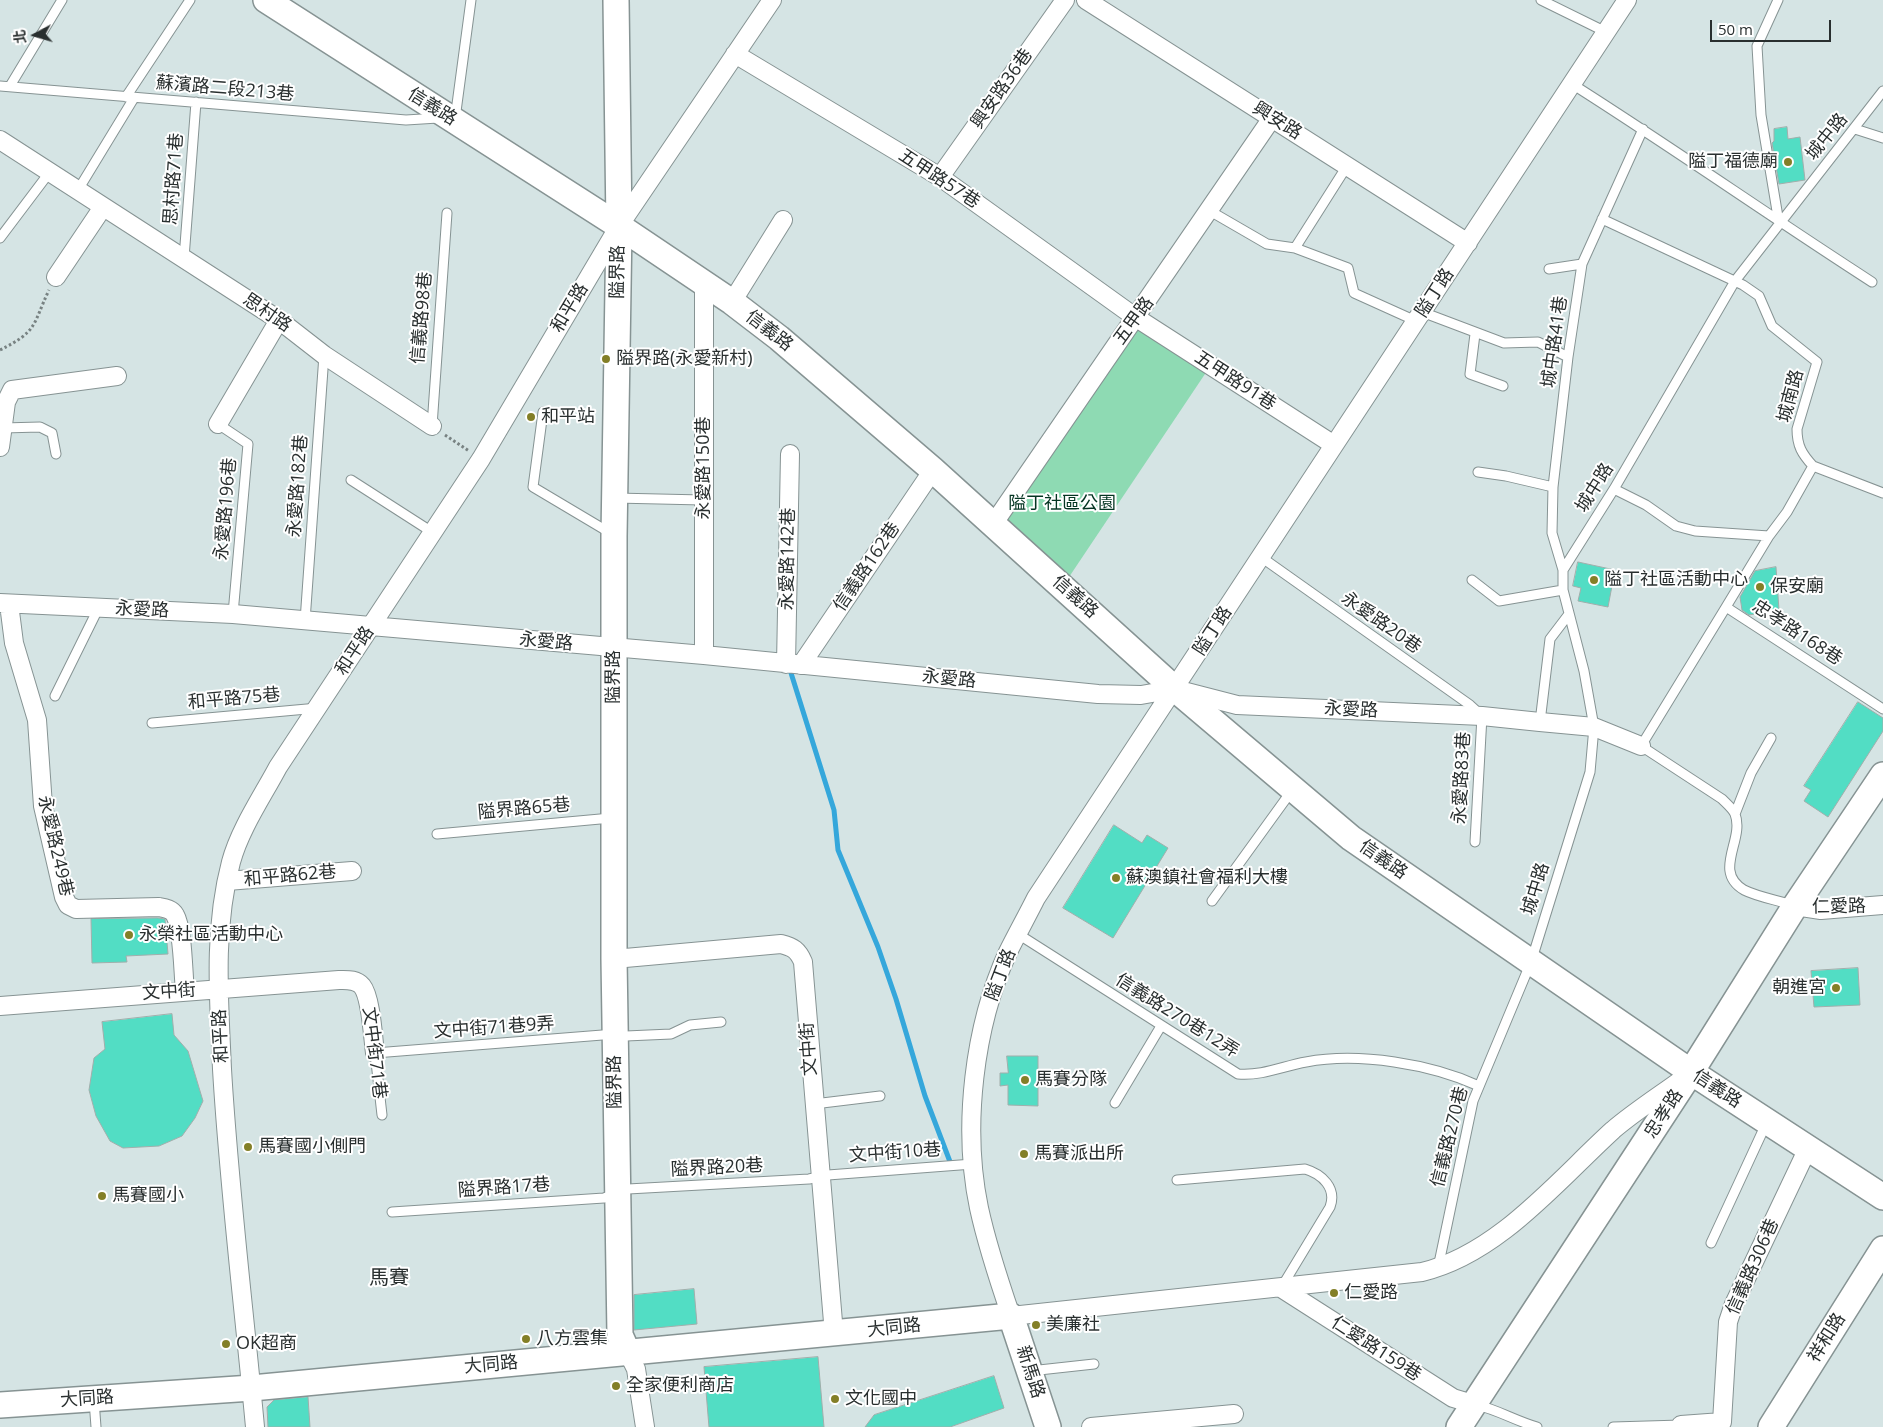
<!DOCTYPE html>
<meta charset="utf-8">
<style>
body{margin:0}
#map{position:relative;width:1883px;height:1427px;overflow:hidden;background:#d5e4e4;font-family:"Open Sans","Noto Sans TC",sans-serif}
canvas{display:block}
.north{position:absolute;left:10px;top:10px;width:50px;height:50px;-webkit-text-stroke:4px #fff;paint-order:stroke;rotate:264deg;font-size:14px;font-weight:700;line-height:20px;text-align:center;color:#292f2f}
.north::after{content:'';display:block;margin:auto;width:18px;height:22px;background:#292f2f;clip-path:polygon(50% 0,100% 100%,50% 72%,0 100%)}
.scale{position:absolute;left:1710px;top:20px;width:121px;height:22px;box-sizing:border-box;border:2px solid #292f2f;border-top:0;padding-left:6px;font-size:15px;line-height:18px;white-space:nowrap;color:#292f2f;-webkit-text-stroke:4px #fff;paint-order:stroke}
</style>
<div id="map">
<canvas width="1883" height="1427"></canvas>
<div class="north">北</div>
<div class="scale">50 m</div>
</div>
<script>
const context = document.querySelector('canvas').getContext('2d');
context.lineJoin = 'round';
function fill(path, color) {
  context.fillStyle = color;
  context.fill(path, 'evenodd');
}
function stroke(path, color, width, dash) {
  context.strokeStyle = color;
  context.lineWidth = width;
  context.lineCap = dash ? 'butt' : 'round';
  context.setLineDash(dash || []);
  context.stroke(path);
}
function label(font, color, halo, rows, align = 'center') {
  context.font = font + ' "Open Sans","Noto Sans TC",sans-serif';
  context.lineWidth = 4;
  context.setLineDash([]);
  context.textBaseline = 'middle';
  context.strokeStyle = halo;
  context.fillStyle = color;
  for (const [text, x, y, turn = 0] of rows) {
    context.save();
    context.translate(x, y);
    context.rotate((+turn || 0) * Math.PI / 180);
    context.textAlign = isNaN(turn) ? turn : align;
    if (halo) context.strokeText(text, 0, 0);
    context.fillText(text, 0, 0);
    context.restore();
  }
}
const green = new Path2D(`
 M1135 317 1211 365 1063 586 994 523Z`);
const stream = new Path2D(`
 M791 673 834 810 838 850 878 947 896 999 925 1096 952 1167`);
const building = new Path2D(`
 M1787 127 1788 139 1800 137 1805 180 1779 184 1772 143 1774 141V129Z
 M1578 562 1615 570 1608 607 1578 601 1581 588 1573 586Z
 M1776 567 1779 610 1749 615 1742 610 1740 597 1755 571Z
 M1858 702 1883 718V731L1828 817 1804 801 1811 790 1804 786Z
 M1114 825 1142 843 1147 835 1168 848 1113 938 1063 908Z
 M158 918 165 919 168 954 126 956 127 962 92 963 91 919Z
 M1858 968 1860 1005 1814 1007 1811 971Z
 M172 1014 174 1035 188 1051 203 1101 195 1118 182 1136 159 1146 123 1148 110 1141 96 1116 89 1090 94 1058 105 1049 102 1022Z
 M1007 1056H1038V1106L1008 1105V1085L1000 1086V1073H1008Z
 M694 1289 697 1324 634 1330V1295Z
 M818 1357 824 1427H709L704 1367Z
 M994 1376 1004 1408 950 1427H865L874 1415Z
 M308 1397 310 1427H268L267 1407 274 1400Z`);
const path = new Path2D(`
 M0 350C38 331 32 326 49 290
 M445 435 469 451`);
const lane = new Path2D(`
 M1541 0 1606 32
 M1778 0 1757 46 1761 115 1779 223
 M1572 84C1673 148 1771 217 1872 282
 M0 86 406 120 438 118
 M10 86 62 0
 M126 97 190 0
 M455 119 471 0
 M1855 129 1883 138
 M78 190 134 98
 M1210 211 1267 244 1295 248 1348 268 1354 293 1416 321
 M1602 219 1743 285 1759 296 1772 326 1817 362 1797 429C1797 446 1802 454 1813 466L1787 512 1769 536
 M0 238 49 173
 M1295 248 1347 166
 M184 258 196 102
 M1549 269 1582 264
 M1422 312 1504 343 1538 342 1568 357
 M1475 334 1470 374 1503 386
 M543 412 533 487 612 534
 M218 424 248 444 233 614
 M432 426 447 213
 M3 428 40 427 52 433 56 454
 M1813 466 1883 493
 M1478 472 1506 476 1553 487
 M351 480 432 532
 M1614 489 1646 505 1676 526 1695 531 1769 536 1726 607 1883 709
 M615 498 703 500
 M1261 557 1470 705 1482 716 1475 842
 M1563 570 1552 533 1553 487 1568 357 1582 264 1643 129
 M1472 580 1499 601 1563 590
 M1726 607 1641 746 1722 799C1727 804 1733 809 1735 814 1745 840 1712 871 1744 890 1758 897 1777 900 1792 905
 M305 621 324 355
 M55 696 99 607
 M1540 722 1550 639 1569 614
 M152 723 318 708
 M1735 814 1751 773 1771 738
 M437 834 611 818
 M1212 901 1293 789
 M1018 934 1238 1074C1263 1076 1283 1066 1306 1062 1359 1052 1431 1064 1479 1086
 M1115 1103 1161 1026
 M814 1104 880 1096
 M382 1115 375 1053 615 1034 626 1036 671 1034 690 1025 721 1022
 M1177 1180 1305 1169C1322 1174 1337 1188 1330 1207L1281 1288
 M392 1212 604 1198 628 1189 809 1179 828 1175 973 1164
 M1711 1243 1766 1124
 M1438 1268 1473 1101 1531 962 1590 772 1594 727 1584 671 1563 590V570L1614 489 1735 281 1883 91
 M1030 1371 1094 1364
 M94 1400 96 1427
 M1477 1405C1498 1410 1516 1421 1537 1427
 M1613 1427 1681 1425`);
const street = new Path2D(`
 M1086 0 1468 243
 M1627 0 1036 898C1027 916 1017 934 1008 952 974 1026 962 1127 979 1208 987 1245 999 1281 1011 1316L1422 1272C1498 1254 1557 1181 1613 1130 1634 1112 1659 1096 1681 1080
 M735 54 940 177 1135 317 1334 445
 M0 140 279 320 324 355 432 426
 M940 177 1065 0
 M56 277 103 207
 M704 282V655
 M732 302 783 220
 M218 424 279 320
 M0 447 6 402 12 390 117 376
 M994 523 1272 118
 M0 603 233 614 704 655 1098 694 1141 695 1175 689 1237 705 1482 716 1540 722 1594 727 1641 746
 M9 604 14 643 37 720 43 806 64 897 68 905 76 909 159 907C165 908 172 909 175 915 183 929 183 973 185 991
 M786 664 790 454
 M801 665 933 470
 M227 881 352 871
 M1795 906 1821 910 1883 905
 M614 959 781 944C793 947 798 950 803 962L834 1334
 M0 1006 339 980C347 980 356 979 362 986 371 997 373 1038 375 1053
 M1281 1288 1453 1398 1473 1404
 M628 1353 636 1369 645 1427
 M1681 1425 1722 1422 1728 1322 1734 1304 1808 1148
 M255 1427C244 1308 229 1189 222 1069 219 999 213 930 231 862 240 829 262 797 278 767L481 459 619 226 772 0
 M1091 1427 1234 1414`);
const secondary = new Path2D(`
 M266 0 619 226 732 302 779 338 933 470 1175 689 1351 838 1691 1072 1883 1197
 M616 0 619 226 614 536V959L620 1335 628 1353
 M0 1405 252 1388 1011 1316 1048 1427
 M1459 1427 1691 1072 1795 906 1883 775
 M1771 1427 1883 1249`);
const markers = [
 [1788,162,5,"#837f27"],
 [606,359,5,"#837f27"],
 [531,417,5,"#837f27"],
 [1594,580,5,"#837f27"],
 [1760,587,5,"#837f27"],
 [1116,878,5,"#837f27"],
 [129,935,5,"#837f27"],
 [1836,988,5,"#837f27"],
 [1025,1080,5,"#837f27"],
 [248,1147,5,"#837f27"],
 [1024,1154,5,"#837f27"],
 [102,1196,5,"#837f27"],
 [1334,1293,5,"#837f27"],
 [1036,1325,5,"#837f27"],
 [526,1339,5,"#837f27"],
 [226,1344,5,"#837f27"],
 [616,1386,5,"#837f27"],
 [835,1399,5,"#837f27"]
];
const streetNames = [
 ["蘇濱路二段213巷",225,89,5],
 ["興安路36巷",1002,89,-55],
 ["信義路",432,107,32],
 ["興安路",1277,121,32],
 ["城中路",1827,137,-51],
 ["思村路71巷",174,179,-86],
 ["五甲路57巷",939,179,33],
 ["隘界路",618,272,-89],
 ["隘丁路",1435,293,-57],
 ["和平路",570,308,-59],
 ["思村路",267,313,34],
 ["信義路98巷",422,318,-85],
 ["五甲路",1134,321,-54],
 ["信義路",769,331,38],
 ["城中路41巷",1555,342,-82],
 ["五甲路91巷",1235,381,33],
 ["城南路",1791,396,-75],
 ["永愛路150巷",704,468,-90],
 ["永愛路182巷",298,486,-86],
 ["城中路",1595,488,-58],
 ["永愛路196巷",226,509,-85],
 ["永愛路142巷",788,559,-89],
 ["信義路162巷",867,567,-56],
 ["信義路",1075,597,42],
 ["永愛路",142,610,3],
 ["永愛路20巷",1381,623,35],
 ["隘丁路",1213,631,-57],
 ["忠孝路168巷",1797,633,33],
 ["永愛路",546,642,5],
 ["和平路",355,651,-57],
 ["隘界路",614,677,-90],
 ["永愛路",949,679,6],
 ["和平路75巷",234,699,-5],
 ["永愛路",1351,710,3],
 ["永愛路83巷",1462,778,-87],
 ["隘界路65巷",524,809,-5],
 ["永愛路249巷",55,846,77],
 ["信義路",1383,860,35],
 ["和平路62巷",290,876,-5],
 ["城中路",1536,889,-73],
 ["仁愛路",1839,907,-1],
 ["隘丁路",1001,975,-69],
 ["文中街",169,992,-4],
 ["信義路270巷12弄",1177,1016,32],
 ["文中街71巷9弄",494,1028,-4],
 ["和平路",221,1036,-93],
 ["文中街",809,1049,-94],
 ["文中街71巷",374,1053,83],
 ["隘界路",615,1082,-91],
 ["信義路",1717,1089,33],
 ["忠孝路",1664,1114,-57],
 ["信義路270巷",1450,1137,-76],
 ["文中街10巷",895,1153,-4],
 ["隘界路20巷",717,1168,-3],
 ["隘界路17巷",504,1188,-4],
 ["信義路306巷",1753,1267,-66],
 ["大同路",894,1328,-6],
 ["祥和路",1827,1338,-58],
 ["仁愛路159巷",1376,1349,33],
 ["大同路",491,1365,-5],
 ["新馬路",1030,1372,72],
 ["大同路",87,1399,-4]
];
const poiNames = [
 ["隘丁福德廟",1778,162,"right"],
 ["隘界路(永愛新村)",616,359],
 ["和平站",541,417],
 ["隘丁社區活動中心",1604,580],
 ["保安廟",1770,587],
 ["蘇澳鎮社會福利大樓",1126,878],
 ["永榮社區活動中心",139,935],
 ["朝進宮",1826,988,"right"],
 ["馬賽分隊",1035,1080],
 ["馬賽國小側門",258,1147],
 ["馬賽派出所",1034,1154],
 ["馬賽國小",112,1196],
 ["仁愛路",1344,1293],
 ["美廉社",1046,1325],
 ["八方雲集",536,1339],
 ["OK超商",236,1344],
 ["全家便利商店",626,1386],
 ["文化國中",845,1399]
];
const parkNames = [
 ["隘丁社區公園",1062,504]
];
const quarterNames = [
 ["馬賽",389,1278]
];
fill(green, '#8edab3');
stroke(stream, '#35a7db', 5);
fill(building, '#52ddc4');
stroke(building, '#a1aeab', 1);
stroke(lane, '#869393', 11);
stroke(street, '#869393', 20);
stroke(secondary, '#869393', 28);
stroke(path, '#788282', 3, [2.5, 2.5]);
stroke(lane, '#fff', 9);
stroke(street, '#fff', 18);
stroke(secondary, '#fff', 25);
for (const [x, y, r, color] of markers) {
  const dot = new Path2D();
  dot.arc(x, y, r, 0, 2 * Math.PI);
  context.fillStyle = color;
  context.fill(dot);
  stroke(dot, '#fff', 2);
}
label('18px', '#292f2f', '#fff', streetNames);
label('18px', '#292f2f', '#fff', poiNames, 'left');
label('18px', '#043522', '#fff', parkNames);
label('20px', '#292f2f', '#fff', quarterNames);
</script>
